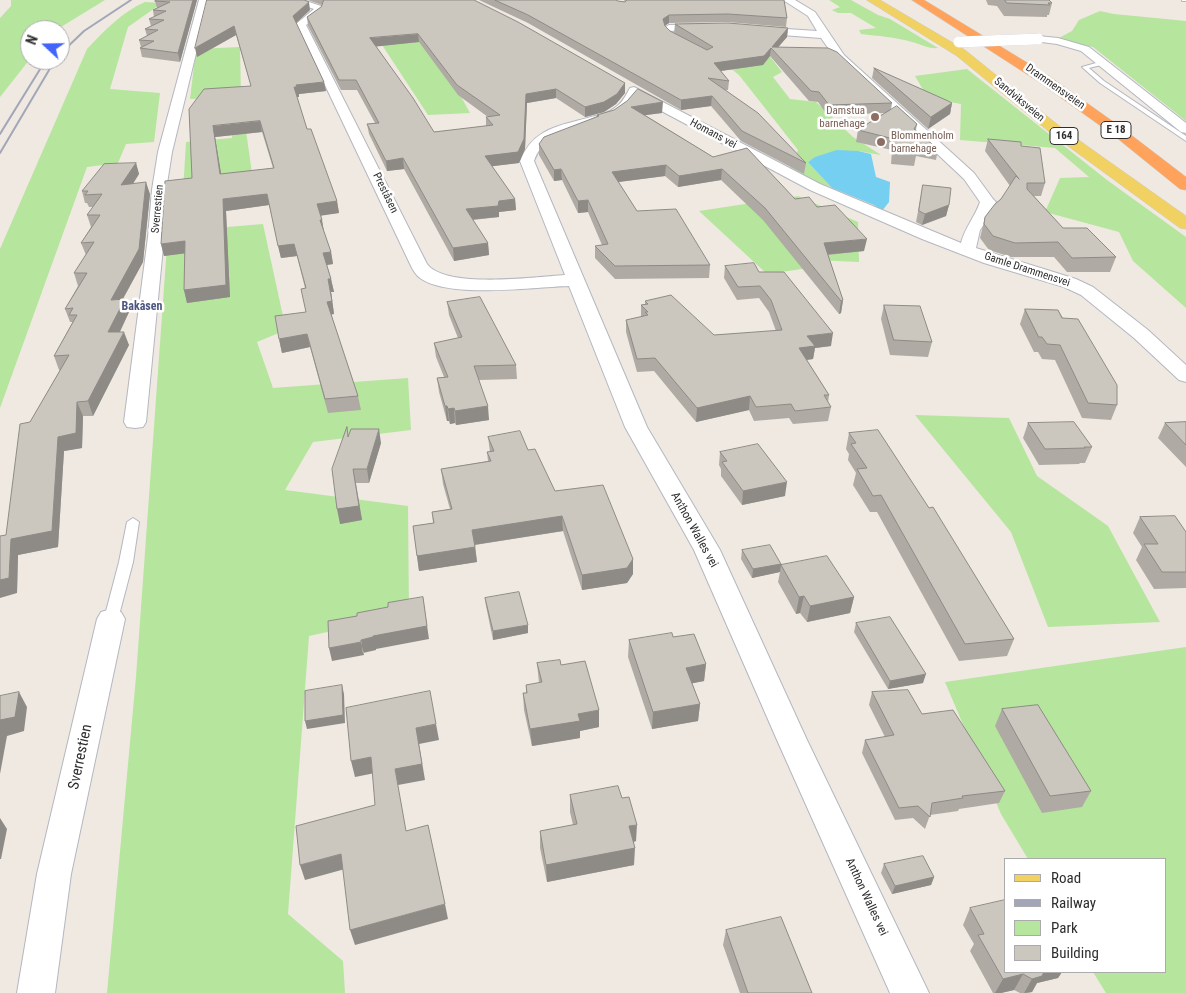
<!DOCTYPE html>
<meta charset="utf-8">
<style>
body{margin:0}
#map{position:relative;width:1186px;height:993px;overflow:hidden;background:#efe9e1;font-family:"Roboto Condensed",sans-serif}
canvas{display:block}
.legend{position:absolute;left:1004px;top:858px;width:162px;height:115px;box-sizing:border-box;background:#fff;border:1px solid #ababab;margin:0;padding:6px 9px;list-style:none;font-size:15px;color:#2e2e2e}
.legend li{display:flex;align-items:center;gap:10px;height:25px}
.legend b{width:25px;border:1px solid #ababab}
.north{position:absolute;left:20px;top:20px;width:50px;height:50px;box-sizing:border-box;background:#fff;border:1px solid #ababab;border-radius:50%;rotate:291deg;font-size:14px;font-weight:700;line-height:20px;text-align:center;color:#2e2e2e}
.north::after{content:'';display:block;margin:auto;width:18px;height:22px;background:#4264fb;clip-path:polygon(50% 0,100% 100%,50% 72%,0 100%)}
</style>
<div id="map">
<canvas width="1186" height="993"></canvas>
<ul class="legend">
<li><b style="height:6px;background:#f2d163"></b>Road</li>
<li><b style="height:6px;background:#a3a6b8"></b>Railway</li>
<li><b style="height:14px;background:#b6e59e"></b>Park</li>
<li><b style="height:14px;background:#cbc7bf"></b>Building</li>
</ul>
<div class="north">N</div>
</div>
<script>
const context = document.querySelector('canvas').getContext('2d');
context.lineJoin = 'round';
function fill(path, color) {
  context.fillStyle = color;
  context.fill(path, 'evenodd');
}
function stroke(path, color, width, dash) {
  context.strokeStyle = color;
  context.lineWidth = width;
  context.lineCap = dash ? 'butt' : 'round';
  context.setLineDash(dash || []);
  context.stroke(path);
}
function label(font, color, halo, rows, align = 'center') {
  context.font = font + ' "Roboto Condensed",sans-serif';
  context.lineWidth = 5;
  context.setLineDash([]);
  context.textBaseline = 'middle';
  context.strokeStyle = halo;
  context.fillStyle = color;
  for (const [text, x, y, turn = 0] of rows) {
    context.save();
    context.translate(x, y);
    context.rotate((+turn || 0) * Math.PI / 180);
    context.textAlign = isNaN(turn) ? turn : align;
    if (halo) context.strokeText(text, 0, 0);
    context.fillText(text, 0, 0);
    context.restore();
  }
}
const green = new Path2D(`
 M11 0H105L56 30H30V59L0 97V18L11 6Z
 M829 0H851L878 15 890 19 938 48C928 49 921 44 912 42 895 37 878 36 861 34L859 30 876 28 851 13H838L832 10 840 7Z
 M145 2 162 3 128 27 110 89 160 93 154 142 126 144 118 163 87 167 0 408V249L87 49C105 30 122 12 145 2Z
 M399 4 446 69 470 113 428 115 365 19Z
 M1100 11 1114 14 1186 21V121L1093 47 1057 39 1072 31 1079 20Z
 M240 47 241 97 190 99 196 49Z
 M704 47 764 49 782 72 773 77 790 99 816 102 853 137 881 155 858 151 808 161 832 188 789 171 798 150 739 75Z
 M967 69 1107 180 1186 237V308L1133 261 1119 232 1045 212 1060 178 1089 177 1055 148 960 140 961 104 928 98 915 76Z
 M242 103 254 187 183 191 186 142 232 138V118Z
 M798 196 858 222 859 262 815 260 816 267 767 274 699 211Z
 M263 224 286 330 257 342 273 388 408 378 411 430 313 442 285 490 408 506 409 614 309 636 288 914 343 961 345 993H107L136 677 168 232Z
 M915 415 1009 418 1037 476 1108 526 1160 622 1048 627 1011 532Z
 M1186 647V993H1106L1093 972H1165V859H1028L1001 814 945 682Z`);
const water = new Path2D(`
 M837 150 858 151 871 154 876 177 890 182 889 202 882 211 874 205 832 188 808 162 815 157Z`);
const lane = new Path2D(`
 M1182 0H1186V1H1182Z
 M1103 61 1105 64 1089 68 1104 81 1186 136V141L1100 83 1082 67Z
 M133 518 139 522 133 562 118 619 116 623 111 624 106 623 104 619 119 562 127 522Z`);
const street = new Path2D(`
 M199 0H209L172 152 166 190 164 237 146 422 143 427 135 428 127 427 124 422 148 237 152 190 158 152Z
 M287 0H303L324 7 321 14 306 25 427 264C446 289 534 277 565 275L520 161C534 127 560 126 591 117 600 115 609 113 616 107 623 102 626 95 630 88L634 87 820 184 961 243C965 227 975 217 980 202L964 179 836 59 821 38 756 33 751 30 756 27 817 31 808 16 783 0H795L815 12 844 55 974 173 993 199 996 202 991 215 980 230 976 248 1076 279 1093 287 1148 330 1186 365V382L1179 380 1134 338 1081 295 1064 287 984 263 922 239 810 190 637 98C611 139 551 114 534 161L647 427 720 550 807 740 929 993H890L777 740 694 550 625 427 569 286C535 287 448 299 420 278 416 275 413 270 411 266L296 24 314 9Z
 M708 24 713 27 712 29 669 31 664 28 669 25Z
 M1038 36 1058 38 1089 47 1186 123V133L1181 132 1081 51 1057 44 1034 41 1033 39 1034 37Z
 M111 609 121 612 125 619 71 874 55 993H17L37 874 97 619 101 612Z`);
const primary = new Path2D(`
 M867 0H880L965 50 1063 129 1186 216V229L1180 228 1053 135 957 56Z`);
const highway = new Path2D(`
 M912 0H924L1049 76 1122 128 1186 177V190L1180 189 1112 134 1039 82Z`);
const rail = new Path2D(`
 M60 54 84 31 131 0
 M0 134 42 66
 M0 153 55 60`);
const streetBridge = new Path2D(`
 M959 42 1038 39`);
const wall = new Path2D(`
 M197 0 180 62 142 57 140 48 141 47 139 40 147 36 145 29 151 26 149 19 154 17 153 10 157 8 155 1Z
 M207 0 310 10 296 23 324 82 326 91 299 94V97H297L307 129 337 201 339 213 321 215 324 232 331 252 333 264 327 265 331 279 334 292H331L334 314H331L358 396 361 410 328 413 310 347 282 353 279 339 306 312 301 289 305 288 297 256 281 258 269 205 226 211 230 297 187 303 184 290 185 253 164 256 161 244 192 178 189 109 251 86 236 35 197 57ZM262 132 273 168 221 174 215 137Z
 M308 0H474L625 93 616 104 604 112 585 117 556 98 527 103 525 149 519 163 492 166 515 199 516 210 499 212V217L473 220 488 243 489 255 454 261 404 169 387 171 369 134 367 124 375 123 357 90H341L308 26 307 17 321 7 322 5ZM419 42 458 95 488 117H486V126L434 132 376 46Z
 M479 0H616L618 1 625 2 624 0H784L787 18 786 27 727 22 669 23 665 26 670 31 674 33 675 24 788 28 787 37 778 47 892 103 891 110 917 124 916 130 938 149 936 160 916 156 914 166 891 164 892 150 856 142 858 130 886 113 827 115 818 102 809 101 770 56 763 65 721 71 729 81 728 90H725L806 163 804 174 741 141 711 106 681 110 528 23Z
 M986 0H1049L1052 3 1049 15H1047V17L1004 16 997 6 988 5Z
 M874 68 952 103 950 114 928 129 872 78Z
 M662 113 645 115 713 157 795 199 817 207 864 251 828 255 843 300 841 313 839 314 763 220 721 180 678 187 665 176 618 182 637 211 710 265 709 278 615 279 595 258V246L602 245 588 212 578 213 562 180 554 181 539 155V144L597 116V115Z
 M988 139 1021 146 1045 183 1041 196H1034L1063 228 1116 257 1110 272H1067L1054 257H1011L989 250 980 238 985 217 1001 199 1010 186 985 151Z
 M136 163 139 174 133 184 150 194 143 262 123 299 129 312 120 332 129 345 93 416H83L82 448 64 451 58 547 18 555 17 593 6 535 30 422 60 370H59L54 356 72 323V322H70L65 309 78 286 74 273 86 255 81 243 91 227 87 215 93 207H89L87 203H85L82 191Z
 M923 185 949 205 946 216 922 225 916 222Z
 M725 266 759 272 831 346 815 348 813 359 807 360 829 395 828 402 831 407 828 421 793 424 789 418 754 421 749 410 696 422 654 371 637 372 626 332V320L641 317V305L645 304V301L714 335 776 331 769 312 759 298 737 300 724 278Z
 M447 302 516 365 517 379 479 380 489 420 456 425 455 423 450 424 449 421H447L439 392 437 378 444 377 436 357 434 343 458 338 449 315Z
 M884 305 932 342 928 357 890 355 881 319Z
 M1025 309 1058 310 1117 405 1111 420 1082 418 1055 360 1042 359 1038 352H1034L1020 324Z
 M1186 422V467L1158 438 1165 423Z
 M1028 423 1092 447 1085 463H1080L1079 464 1039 465 1023 438Z
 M849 433 1014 639 1007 656 959 661 877 512H870L853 485 856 473 848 460 849 454 846 449Z
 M348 436 381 443 369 483H356L362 520 340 524Z
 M488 437 528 450 555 491 633 559V574L627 583 582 590 563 531 475 545 477 562 419 571 413 526 433 523 432 512 450 509 443 484 441 469 488 461 487 452H490Z
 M720 452 785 496 742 505 721 476V469L719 465Z
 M1140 517 1186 532V588L1154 589 1136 560 1142 547 1133 533Z
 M742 550 781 564V565L854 597 850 613 807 622 800 613 796 614 778 582 780 572 752 578 741 559Z
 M485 598 528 633 493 640 486 606Z
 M856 623 923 683 888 689 854 632Z
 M673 637 706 664 704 681 692 683 700 704 698 721 652 729 628 657 629 640Z
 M537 663 561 665 599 727 580 731V738L532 746 524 710 523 693H526V685L539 683Z
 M872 692 922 714 1005 791 999 803 959 809 958 811 930 815 925 829 913 818 895 820 862 753 865 740 885 737 869 705Z
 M1002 709 1091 791 1082 807 1042 813 995 726Z
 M570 795 622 798 636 841 634 842V865L547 882 540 848V831L573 825 570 812Z
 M884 864 934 877 931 885 892 894 881 873Z
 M970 908 1062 972 1058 978 1037 983 1032 992 1027 993H1020L1014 990 1001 993H993L970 951 974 944 963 925Z
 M726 930 812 993H740L723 945Z`);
const shadedWall = new Path2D(`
 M193 0H197L180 62 178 53Z
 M309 2 310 10 294 25 293 16Z
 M669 15V23L662 27 663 19Z
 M234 26 236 35 197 57 195 48Z
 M788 28 787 37 775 51 772 47Z
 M418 34 419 42 372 47 370 38Z
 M771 48 770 56 763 65 713 72 714 63Z
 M324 82 326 91 299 94V97H296L294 87 296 85Z
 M625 83V93L616 104 604 112 585 117V107Z
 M556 89V98L527 103 525 149 519 163 486 167 485 156 526 94Z
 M712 96 711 106 681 110V100Z
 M663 102 662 113 631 117V107Z
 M952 103 950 114 928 129 931 117Z
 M260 121 262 132 215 137 223 185 220 174 213 126Z
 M403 158 404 169 387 171 386 161Z
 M136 163 139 174 124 197 121 185Z
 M666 165 665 176 611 183 612 172Z
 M561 169 562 180 554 181V170Z
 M722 169 721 180 678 187 679 176Z
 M146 182 150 194 143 262 115 313 111 300Z
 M267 194 269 205 226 211 230 297 187 303 184 290 223 199Z
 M515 199 516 210 499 212V217L467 220 466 209 499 201Z
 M588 200V212L578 213V201Z
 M337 201 339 213 319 216 317 204Z
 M949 205 946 216 922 225 925 214Z
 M320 220H322L324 232Z
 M867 239 864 251 822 255 824 243Z
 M185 241 188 253 164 256 161 244Z
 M488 243 489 255 454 261 453 248Z
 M294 244 297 256 281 258 278 246Z
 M331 252 333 264 326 265 323 253Z
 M328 279H331L334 292H331L334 314 330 315 327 302Z
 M125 299 129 312 113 346 108 332Z
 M843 300 841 313 839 314 841 301Z
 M124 332 129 345 93 416 88 401Z
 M833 333 831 346 815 348 813 359 797 361 799 348 807 336Z
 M307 334 310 347 282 353 279 339Z
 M750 396 749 410 696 422 697 408Z
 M77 402 83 416 82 448 64 451 58 547 18 555 17 593 0 598V580L11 539 58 437Z
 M445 406H447L449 421H447Z
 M488 406 489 420 456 425 455 411Z
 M454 408 455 423 450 424 448 409Z
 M379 429 381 443 369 483 367 469Z
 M353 469 362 520 340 524 337 509Z
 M787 482 785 496 742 505 743 491Z
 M562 516 563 531 473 545 472 530Z
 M475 547 477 562 419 571 417 556Z
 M633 559V574L627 583 582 590V575Z
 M781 564 780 572 752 578 753 569Z
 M804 596 800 613 796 614 799 597Z
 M423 597 429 639 376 649V650L363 653 361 640 373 636Z
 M854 597 850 613 807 622 810 606Z
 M528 625V633L493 640V631Z
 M361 642 364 655 332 661 329 648Z
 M706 664 704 681 684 685 686 668Z
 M926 674 923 683 888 689 890 681Z
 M342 685 344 694 345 723 307 729 305 721Z
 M19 692 27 707 24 731 7 736 0 774V720Z
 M700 704 698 721 652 729 653 712Z
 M599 710V727L580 731V738L532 746 530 729 578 714Z
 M436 724 439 740 419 744 425 780 398 785 395 769 416 728Z
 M371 757 375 773 355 777 351 761Z
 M0 818 7 829 1 859H0Z
 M637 825 636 841 629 843V826Z
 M635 848 634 865 547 882 546 865Z
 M341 854 345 869 305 880 300 865Z
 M934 877 931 885 892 894 895 886Z
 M445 904 448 919 355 945 350 930Z
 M1043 972H1063H1062L1058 978 1037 983 1032 992 1024 993 1032 979Z
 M1023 974 1014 990 1001 993H995L1003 979Z`);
const building = new Path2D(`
 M158 0H193L178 53 140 48 154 41 139 40 158 30 145 29 164 20 149 19 166 11 153 10 170 2 155 1Z
 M207 0H304L309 2 293 16 324 82 296 85 297 87H294L307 129H311L337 201 317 204 322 220H320L331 252 323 253 331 279H328L332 301 327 302 358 396 325 399 307 334 279 339 275 316 306 312 301 289 306 288 294 244 278 246 267 194 223 199 226 285 184 290 185 241 161 244 165 181 192 178 189 109 204 89 251 86 234 26 195 48ZM260 121 274 168 220 174 213 126Z
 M324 0H474L518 22 625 83 617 94 604 102 585 107 556 89 526 94 524 139 518 152 485 156 515 199 499 201 498 206 466 209 488 243 453 248 403 158 386 161 367 124 379 123 356 80H339L307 17 321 7ZM418 34 457 85 500 115 486 117 493 125 434 132 413 98 370 38Z
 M495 0H616L618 1 625 2 627 0H784L787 18 728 14 669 15 663 19 665 26 670 31 707 50 713 47 675 24 728 23 788 28 772 47 828 48 837 52 892 103 829 105 819 92 811 91 771 48 764 56 714 63 729 81 708 78 758 113 806 163 742 131 712 96 681 100 528 15Z
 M1005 0H1049L1052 3H1048L1050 5 1007 3Z
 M874 68 946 100 952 103 931 117Z
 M638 89 663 102 631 107 713 157 747 148 795 199 809 197 817 207 835 205 867 239 824 243 843 300 841 301 765 208 722 169 679 176 666 165 612 172 637 211 676 209 710 265 615 266 595 246 608 244 588 200 578 201 561 169 554 170 539 144 544 137 599 116 597 115 614 110 627 101Z
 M897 106 917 124 914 129 938 149 917 144V154L893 152 894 139 858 130Z
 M988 139 1021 142V146L1040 148 1045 183H1027V189L1063 228H1087L1116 257 1072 258 1058 242 1015 243 993 236 984 224 985 217 995 204 1001 199 1016 176 1019 179Z
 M136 163 121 185 146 182 139 249 111 300 125 299 108 332H124L88 401 77 402 76 433 58 437 52 531 11 539 9 578 0 580V536L6 535 20 424 30 422 69 355 54 356 77 315H69L73 308 65 309 87 273H74L94 242 81 243 100 215H87L102 194 85 195 88 191H82L104 164Z
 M923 185 951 188 949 205 925 214 919 211Z
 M754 263 759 272H784L833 333 807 336 815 346 799 348 829 395H824L831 407 795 411 791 404 756 407 750 396 697 408 655 358 637 359 626 320 648 315 645 312H648L641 305 648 304 645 301 671 295 714 335 782 330 771 300 760 286 738 287 725 266Z
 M480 297 516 365 474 366 488 406 455 411 454 408 448 409 447 406H445L437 378 448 377 434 343 462 337 447 302Z
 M884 305 920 306 932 342 894 340Z
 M1025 309 1058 310 1062 318 1078 319 1117 385V405L1088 403 1060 345 1047 344 1042 337H1039Z
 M1074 422 1092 447H1084L1085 448 1045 449 1028 423Z
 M1186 422V445L1165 423Z
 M347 427 348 437 351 429H379L367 469H353L359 506 337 509 332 469Z
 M878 430 929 508 933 507 1014 639 965 644 881 495 873 496 857 469 867 468 851 444 856 443 849 433Z
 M520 431 528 450 535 449 555 491 603 485 633 559 627 568 582 575 562 516 472 530 475 547 417 556 413 526 434 523 432 512 452 509 441 469 491 461 487 452 494 451 488 437Z
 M758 444 787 482 743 491 722 462 727 461 720 452Z
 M1175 516 1186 532V572H1162L1144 544H1158L1140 517Z
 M770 545 781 564 753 569 742 550Z
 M827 556 854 597 810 606 804 596 799 597 781 565Z
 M519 592 528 625 493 631 485 598Z
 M423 597 427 626 373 636V637L361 640V642L329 648 328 621 357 616V613L388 607V603Z
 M890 617 926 674 890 681 856 623Z
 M672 633 673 637 694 634 706 664 686 668 700 704 653 712 629 640Z
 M560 660 561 665 585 661 599 710 578 714 580 721 530 729 523 693H527L526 685 542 682 537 663Z
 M342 685 343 715 305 721V691Z
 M908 690 922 714 953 710 1005 791 962 796 963 798 932 803 930 817 918 806 899 808 865 740 894 735 872 692Z
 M430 691 436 724 416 728 422 764 395 769 406 831 428 825 445 904 350 930 341 854 300 865 296 826 375 805 371 757 351 761 346 708Z
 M19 692 15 717 0 720V696Z
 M1038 705 1091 791 1050 796 1002 709Z
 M618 786 622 798 629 797 637 825 629 826 635 848 546 865 540 831 577 824 570 795Z
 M923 856 934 877 895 886 884 864Z
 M1005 900V972H1044L1042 976 1032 979 1023 974 1003 979 978 935 984 934 970 908Z
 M781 917 812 993H748L726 930Z`);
const markers = [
 [875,117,5,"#8d6e63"],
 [881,142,5,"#8d6e63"]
];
const farStreetnames = [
 ["Drammensveien",1055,87,35],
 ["Sandviksveien",1019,100,40],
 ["Homans vei",713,134,28],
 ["Preståsen",385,193,64],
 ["Sverrestien",158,209,-85],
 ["Gamle Drammensvei",1027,270,18]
];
const farEducationnames = [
 ["Damstua",865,111],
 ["barnehage",865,124],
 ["Blommenholm",891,136,"left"],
 ["barnehage",891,149,"left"]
];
const shields = [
 [1116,130,30],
 [1064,136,28]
];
const shieldNames = [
 ["E 18",1116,130],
 ["164",1064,136]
];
const farQuarternames = [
 ["Bakåsen",142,307]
];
const streetNames = [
 ["Anthon Walles vei",694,530,61],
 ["Anthon Walles vei",866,897,65]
];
const nearStreetnames = [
 ["Sverrestien",81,757,-78]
];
fill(green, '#b6e59e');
fill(water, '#75cff0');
stroke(lane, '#b4b7c1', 2);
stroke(street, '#b4b7c1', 2);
stroke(primary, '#c9c9c9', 1);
stroke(highway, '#c9c9c9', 1);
fill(lane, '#fff');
fill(street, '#fff');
fill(primary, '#f2d163');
fill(highway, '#ffa35c');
stroke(rail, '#a3a6b8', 2);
stroke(streetBridge, '#b4b7c1', 11, []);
stroke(streetBridge, '#fff', 11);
fill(wall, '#afaba4');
fill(shadedWall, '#8e8b86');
fill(building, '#cbc7bf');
stroke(building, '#8e8b86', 1);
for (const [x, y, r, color] of markers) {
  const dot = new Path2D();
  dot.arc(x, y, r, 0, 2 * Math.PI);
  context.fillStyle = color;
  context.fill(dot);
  stroke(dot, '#fff', 2);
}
label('11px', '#2e2e2e', '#fff', farStreetnames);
label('11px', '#785e54', '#fff', farEducationnames, 'right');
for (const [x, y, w] of shields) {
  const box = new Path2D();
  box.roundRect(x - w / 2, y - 8.5, w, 17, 4);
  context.fillStyle = '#fff';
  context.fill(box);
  stroke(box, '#2e2e2e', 1);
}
label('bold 11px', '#2e2e2e', null, shieldNames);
label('bold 12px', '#4d5680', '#fff', farQuarternames);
label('12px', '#2e2e2e', '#fff', streetNames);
label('15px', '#2e2e2e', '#fff', nearStreetnames);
</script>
